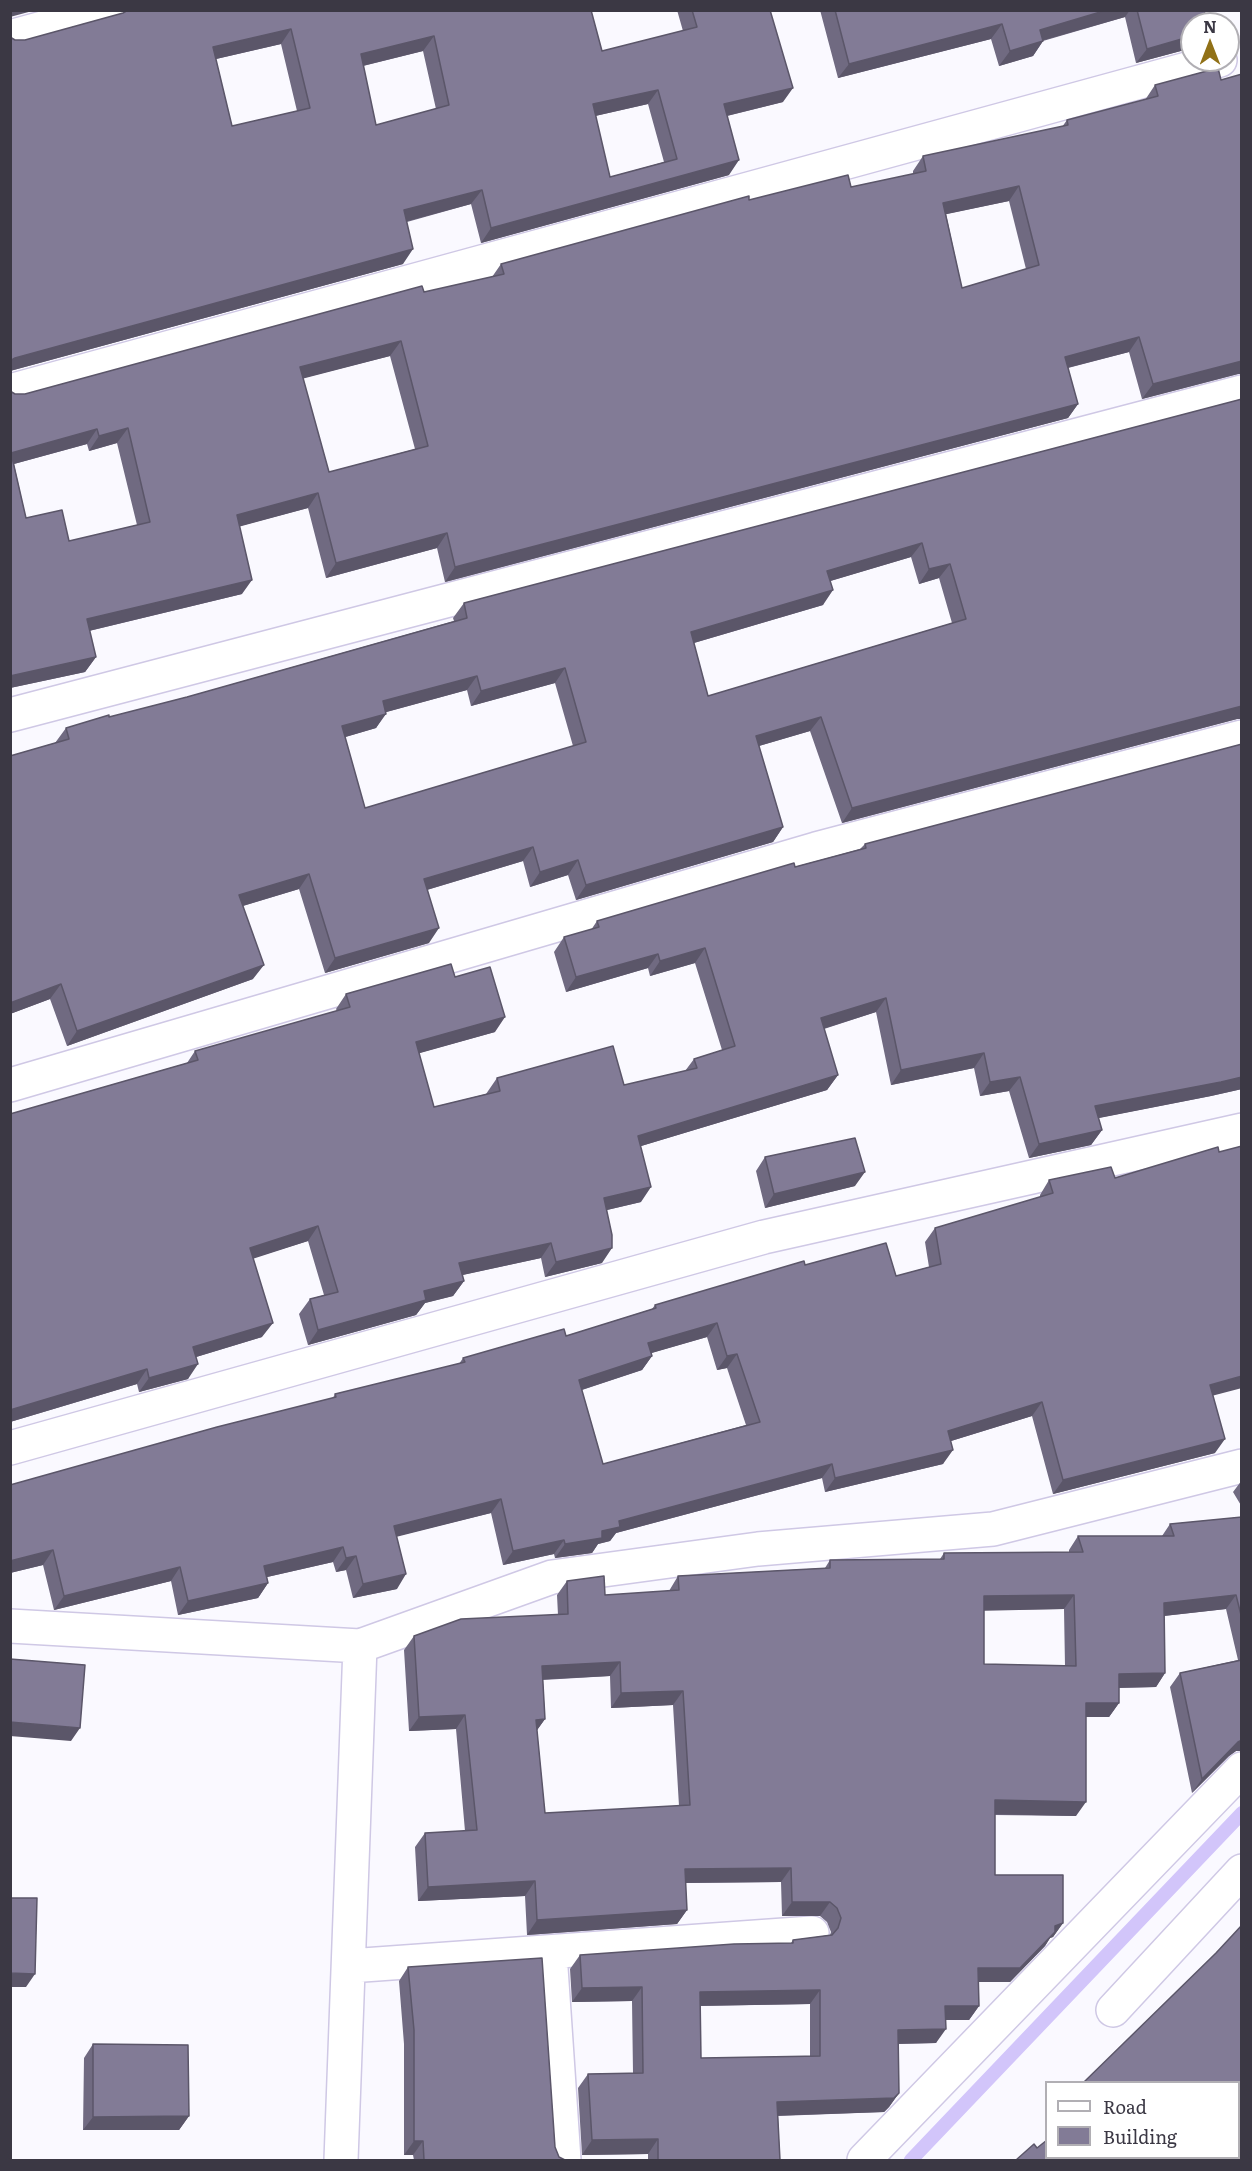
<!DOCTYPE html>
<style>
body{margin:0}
#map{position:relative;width:1252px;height:2171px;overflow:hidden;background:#faf9ff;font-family:Literata,serif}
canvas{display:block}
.frame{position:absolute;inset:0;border:12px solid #3b3844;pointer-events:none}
.legend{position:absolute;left:1045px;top:2081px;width:195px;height:78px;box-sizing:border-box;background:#fff;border:2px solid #b1afb4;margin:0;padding:8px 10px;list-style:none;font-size:18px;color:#3b3844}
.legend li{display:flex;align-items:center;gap:12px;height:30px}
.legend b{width:30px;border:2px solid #b1afb4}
.north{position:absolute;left:1180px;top:12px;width:60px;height:60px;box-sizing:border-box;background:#fff;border:2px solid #b1afb4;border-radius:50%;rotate:0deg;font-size:16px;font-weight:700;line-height:24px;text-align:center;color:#3b3844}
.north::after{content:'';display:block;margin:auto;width:21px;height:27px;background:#917117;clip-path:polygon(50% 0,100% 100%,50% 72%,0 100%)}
</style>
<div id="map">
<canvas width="1252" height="2171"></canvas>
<div class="frame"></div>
<ul class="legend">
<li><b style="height:8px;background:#fff"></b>Road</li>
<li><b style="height:16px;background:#827b96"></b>Building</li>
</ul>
<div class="north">N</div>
</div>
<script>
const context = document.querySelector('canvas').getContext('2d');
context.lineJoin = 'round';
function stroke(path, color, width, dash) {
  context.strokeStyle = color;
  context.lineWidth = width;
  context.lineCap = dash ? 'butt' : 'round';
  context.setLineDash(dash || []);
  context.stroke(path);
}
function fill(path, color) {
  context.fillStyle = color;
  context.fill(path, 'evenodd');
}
const stream = new Path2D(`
 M911 2160 1242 1813`);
const street = new Path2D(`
 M10 37 108 10
 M10 391 1220 60
 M10 715 1242 392
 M10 1085 816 849 1242 737
 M10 1448 764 1237 1242 1130
 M10 1626 360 1646 552 1577 758 1549 993 1529 1242 1466
 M550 1953 564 2160
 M349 1966 812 1933
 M1113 2010 1242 1871
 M1238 2128 1242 2126
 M341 2160 360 1646
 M864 2160 1242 1769
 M1199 2160 1202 2158`);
const wall = new Path2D(`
 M126 10H591L602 51 683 31 677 10H770L783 102 727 116 729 175 481 243 471 204 407 222 403 264 10 371V37L15 40H25L123 13 126 12ZM281 44 297 111 232 126 216 59ZM423 51 436 109 376 125 363 66ZM648 104 664 162 610 177 595 116Z
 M820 10H1204L1192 24V48L1136 63 1125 17 1043 41 1033 56 999 66 991 39 838 78Z
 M1155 85 1238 374 1142 399 1129 352 1068 368 1078 404 1068 418 445 582 437 548 326 578 308 508 240 526 242 594 89 631 96 657 85 672 10 688V391L15 394H25L424 292 492 277 501 264 749 200 851 187 913 174V171L923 156 1062 127 1067 120 1145 100ZM1009 201 1026 269 962 288 946 214ZM390 356 415 449 329 472 303 378ZM117 443 137 525 69 541 26 518 14 464 87 444 89 451Z
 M1242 399 1237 719 842 823 810 731 759 746 783 827 773 842 576 900 568 875 530 887 523 861 427 890 429 943 325 973 299 889 243 906 253 979 67 1046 50 999 10 1014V756L55 743 66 728 187 697 454 621 453 618 464 603ZM911 557 919 584 939 578 952 623 708 696 694 643 823 605 830 581ZM555 683 573 746 365 808 345 737 376 728 386 712 467 690 471 706Z
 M1242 744V1089L1211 1096 1098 1118 1102 1130 1091 1145 1029 1158 1009 1091 980 1096 974 1068 891 1085 876 1012 824 1029 838 1075 827 1090 641 1146V1202L607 1210 602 1263 545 1277 541 1258 462 1275 464 1281 453 1296 425 1303 416 1315 308 1345 299 1314 310 1299 324 1295 308 1241 253 1258 262 1337 196 1357 188 1379 139 1392 137 1384 10 1422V1114L187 1063 195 1051 337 1011 336 1009 346 994 455 977 495 1032 419 1053 434 1107 486 1094 497 1078 624 1085 685 1071 694 1059 722 1050 695 963 650 976 648 968 566 992 554 952 564 937 591 930 597 921 860 849 865 844Z
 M765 1157 855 1186 765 1208 756 1171Z
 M1115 1178 1213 1396 1215 1453 1053 1494 1032 1416 951 1441 943 1464 825 1492 822 1478 616 1533 610 1541 598 1544 592 1553 555 1558 554 1554 503 1565 491 1513 397 1536V1589L353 1598 346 1570 336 1572 333 1562 267 1577 268 1583 258 1598 178 1615 171 1581 54 1610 43 1565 10 1573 333 1398 335 1394 459 1364 463 1358 566 1336 652 1309 655 1305 805 1265 896 1276 929 1267 925 1242 935 1228 1040 1197V1195L1049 1180ZM707 1337 717 1370 727 1368 746 1425 603 1464 582 1390 642 1370 652 1356 651 1353Z
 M1242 1480V1507L1233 1492Z
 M1242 1517V1751H1236L1229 1756 1192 1793 1170 1687 1180 1673 1238 1660 1226 1609 1164 1616 1165 1673 1156 1687 1119 1688V1703L1109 1717H1086L1076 1816 995 1815V1875L1063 1923 1053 1937 1050 1938 1045 1946 1010 1982H978L979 2006 969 2020H946L936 2043 898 2044 899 2093 889 2107 884 2112 778 2116 780 2160H648V2154L582 2155 578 2088 588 2074 633 2073 632 2001 572 2002 570 1969 580 1955 791 1943 793 1940 830 1935 831 1932 827 1922 820 1916H782L781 1882 685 1883 687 1910 677 1924 527 1935 525 1896 418 1901 415 1847 425 1833 465 1831 456 1729 409 1731 404 1650 414 1636 558 1615 557 1595 567 1581 605 1595 669 1591 678 1576 825 1568 830 1560 940 1559 944 1553 1069 1552V1550L1078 1536H1162L1170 1524ZM1064 1609 1065 1666 984 1664V1610ZM610 1676 611 1708 673 1705 679 1806 545 1813 537 1730 545 1719 543 1680ZM810 2004V2056L701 2058 700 2006Z
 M408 1967 555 2147 559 2157 565 2160H414L413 2155H404V2044L399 1981Z
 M93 2044 189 2116 179 2130H83L84 2058Z
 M1144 2157H1165L1161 2160H1147Z`);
const shadedWall = new Path2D(`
 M10 10H36L10 17Z
 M1107 10H1130L1125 17 1030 44 1040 30Z
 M1002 24 991 39 838 78 849 64Z
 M291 29 281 44 203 62 213 47Z
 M434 36 423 51 350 69 361 54Z
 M1192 36V48L1136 63 1147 49Z
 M1043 41 1033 56 999 66 1010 51Z
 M793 88 783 102 714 119 724 104Z
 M658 90 648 104 582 119 593 104Z
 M739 160 729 175 481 243 491 228Z
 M1019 186 1009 201 933 217 943 203Z
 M482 190 471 204 393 225 404 210Z
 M413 249 403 264 10 371V361L15 358Z
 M1139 337 1129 352 1055 371 1065 357Z
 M401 341 390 356 290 382 300 367Z
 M1242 361V374H1238L1142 399 1153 384Z
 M1078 404 1068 418 445 582 455 567Z
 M128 428 117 443 89 451 99 436Z
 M97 429 87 444 10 465 11 453Z
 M318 493 308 508 227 530 237 515Z
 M447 533 437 548 326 578 336 563Z
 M922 543 911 557 817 585 827 571Z
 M950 564 939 578 919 584 929 569Z
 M252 580 242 594 76 634 87 619Z
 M833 590 823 605 680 647 691 632Z
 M96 657 85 672 10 688V676Z
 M565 668 555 683 471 706 481 691Z
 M477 676 467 690 372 716 383 701Z
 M1242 706V719H1237L842 823 852 808Z
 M386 714 376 728 332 741 342 726Z
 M821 717 810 731 745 750 756 736Z
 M783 827 773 842 576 900 586 885Z
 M533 847 523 861 413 894 424 879Z
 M578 860 568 875 530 887 540 872Z
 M309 874 299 889 229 910 239 895Z
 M439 928 429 943 325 973 335 958Z
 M705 948 695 963 650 976 660 961Z
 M658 954 648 968 566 992 576 977Z
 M264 965 253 979 67 1046 77 1031Z
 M61 984 50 999 10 1014V1003Z
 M886 998 876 1012 810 1033 821 1018Z
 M505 1017 495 1032 406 1057 416 1042Z
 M984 1053 974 1068 891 1085 901 1070Z
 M838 1075 827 1090 628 1150 638 1136Z
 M1020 1077 1009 1091 980 1096 990 1082Z
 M1242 1077V1089L1211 1096 1084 1121 1095 1106Z
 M1102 1130 1091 1145 1029 1158 1039 1144Z
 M865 1172 855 1186 765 1208 774 1194Z
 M651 1187 641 1202 594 1213 604 1198Z
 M318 1226 308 1241 240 1263 250 1248Z
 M551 1243 541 1258 449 1278 459 1263Z
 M612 1248 602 1263 545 1277 556 1262Z
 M464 1281 453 1296 425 1303 416 1315 308 1345 318 1330 424 1291Z
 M273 1323 262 1337 183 1361 193 1347Z
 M717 1323 707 1337 638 1357 648 1343Z
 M737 1354 727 1368 717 1370 727 1356Z
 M652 1356 642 1370 569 1394 579 1380Z
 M198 1364 188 1379 139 1392 149 1378Z
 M147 1369 137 1384 10 1422V1410Z
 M1242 1376V1388L1200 1399 1210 1385Z
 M1042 1402 1032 1416 938 1445 948 1431Z
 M1225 1439 1215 1453 1053 1494 1063 1480Z
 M953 1450 943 1464 825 1492 835 1478Z
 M832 1464 822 1478 616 1533 610 1541 598 1544 592 1553 555 1558 565 1544 602 1531 619 1521Z
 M501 1499 491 1513 384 1540 394 1526Z
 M564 1540 554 1554 503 1565 513 1551Z
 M343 1547 333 1562 254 1580 264 1566Z
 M53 1550 43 1565 10 1573V1561Z
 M356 1556 346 1570 336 1572 346 1558Z
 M180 1567 171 1581 54 1610 64 1596Z
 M406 1574 397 1589 353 1598 363 1584Z
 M268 1583 258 1598 178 1615 188 1601Z
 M1074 1595 1064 1609 974 1611 984 1596Z
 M1236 1595 1226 1609 1154 1617 1164 1603Z
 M620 1662 610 1676 532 1680 542 1666Z
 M1165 1673 1156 1687 1109 1688 1119 1674Z
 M683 1691 673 1705 611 1708 621 1693Z
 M1086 1703H1119L1109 1717H1076Z
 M465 1715 456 1729 409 1731 419 1717Z
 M545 1719 535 1733 536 1720Z
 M10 1722 80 1728 71 1741 10 1736Z
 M1242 1740V1751H1236L1229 1756 1192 1793 1202 1779 1238 1742Z
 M995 1800 1086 1802 1076 1816 986 1814Z
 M791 1868 781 1882 675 1883 685 1869Z
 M535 1881 525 1896 418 1901 428 1887Z
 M792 1902H830L820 1916H782Z
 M687 1910 677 1924 527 1935 537 1920Z
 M1063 1923 1053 1937 1050 1938 1045 1946 1010 1982H968L978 1968 1055 1926Z
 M10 1973 35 1974 26 1987H10Z
 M642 1987 632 2001 572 2002 582 1988Z
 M820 1990 810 2004 690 2006 700 1992Z
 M945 2006H979L969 2020H936Z
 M946 2029 936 2043 888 2044 898 2030Z
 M1242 2085V2090L1239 2092V2088Z
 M899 2093 889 2107 884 2112 767 2116 777 2102Z
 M189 2116 179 2130H83L93 2117Z
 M658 2139 648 2154 582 2155 592 2140Z
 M414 2141H423L413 2155H404Z
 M1137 2157H1143L1139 2160H1133Z`);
const building = new Path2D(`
 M128 10H591L602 51 697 27 692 10H770L793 88 724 104 739 160 491 228 482 190 404 210 413 249 15 358 10 361V37L15 40H25L123 13ZM291 29 310 108 232 126 213 47ZM434 36 449 105 376 125 361 54ZM658 90 677 159 610 177 593 104Z
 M835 10H1107L1040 30 1043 41 1010 51 1002 24 849 64Z
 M1137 10H1204L1207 24H1192V36L1147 49Z
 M1218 68 1221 80 1242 74V361L1153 384 1139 337 1065 357 1078 404 455 567 447 533 336 563 318 493 237 515 252 580 87 619 96 657 10 676V391L15 394H25L422 286 424 292 504 274 501 264 749 196V200L848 175 851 187 926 171 923 156 1068 125 1067 120 1158 96 1155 85ZM1019 186 1039 265 962 288 943 203ZM401 341 428 446 329 472 300 367ZM128 428 150 522 69 541 62 510 26 518 11 453 97 429 99 436Z
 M1242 399V706L852 808 821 717 756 736 783 827 586 885 578 860 540 872 533 847 424 879 439 928 335 958 309 874 239 895 264 965 77 1031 61 984 10 1003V756L69 739 66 728 109 715V717L187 697 467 618 464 603ZM922 543 929 569 950 564 966 619 708 696 691 632 833 590 827 571ZM565 668 586 742 365 808 342 726 386 714 383 701 477 676 481 691Z
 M1242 744V1077L1221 1082 1095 1106 1102 1130 1039 1144 1020 1077 990 1082 984 1053 901 1070 886 998 821 1018 838 1075 638 1136 651 1187 604 1198 612 1235V1248L556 1262 551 1243 459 1263 464 1281 424 1291 426 1300 318 1330 310 1299 338 1292 318 1226 250 1248 273 1323 193 1347 198 1364 149 1378 147 1369 10 1410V1114L198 1060 195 1051 350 1007 346 994 451 964 455 977 490 967 505 1017 416 1042 434 1107 500 1091 497 1078 613 1046 624 1085 697 1068 694 1059 735 1046 705 948 660 961 658 954 576 977 564 937 599 927 597 921 794 863 795 867 866 848 865 844Z
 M855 1138 865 1172 774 1194 765 1157Z
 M1242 1146V1376L1210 1385 1225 1439 1063 1480 1042 1402 948 1431 953 1450 835 1478 832 1464 619 1521 620 1527 602 1531V1538L565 1544 564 1540 513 1551 501 1499 394 1526 406 1574 363 1584 356 1556 346 1558 343 1547 264 1566 268 1583 188 1601 180 1567 64 1596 53 1550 10 1561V1485L217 1427 336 1397 335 1394 465 1362 463 1358 564 1329 566 1336 656 1308 655 1305 804 1261 805 1265 886 1243 896 1276 941 1264 935 1228 1053 1193 1049 1180 1111 1167 1115 1178 1218 1147 1219 1152ZM717 1323 727 1356 737 1354 760 1422 603 1464 579 1380 652 1356 648 1343Z
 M1242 1517V1619L1236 1595 1164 1603 1165 1673 1119 1674V1703H1086V1802L995 1800V1875H1063V1923L1055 1926V1932L1020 1968H978L979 2006H945L946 2029 898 2030 899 2093 894 2098 777 2102 780 2160H658V2139L592 2140 588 2074 643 2073 642 1987 582 1988 580 1955 734 1944 793 1943V1940L832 1935 838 1928 841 1918 837 1908 830 1902H792L791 1868 685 1869 687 1910 537 1920 535 1881 428 1887 425 1833 477 1830 465 1715 419 1717 414 1636 461 1619 568 1614 567 1581 604 1576 605 1595 679 1590 678 1576 830 1568V1560L944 1559V1553L1083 1552 1078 1536H1174L1170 1524ZM1074 1595 1076 1666 984 1664V1596ZM620 1662 621 1693 683 1691 690 1805 545 1813 536 1720 545 1719 542 1666ZM820 1990V2056L701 2058 700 1992Z
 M10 1659 85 1665 80 1728 10 1722Z
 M1242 1660V1740L1238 1742 1202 1779 1180 1673Z
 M10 1898H37L35 1974 10 1973Z
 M1242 1925V2085L1239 2088V2082H1084L1216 1953Z
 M542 1958 555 2147 559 2157 565 2160H424L423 2141H414V2030L408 1967Z
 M93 2044 188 2045 189 2116 93 2117Z
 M1047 2140V2157H1137L1133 2160H1016L1034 2144 1037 2148Z`);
stroke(stream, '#d2c5fa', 14);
stroke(street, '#cfc8e5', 36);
stroke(street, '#fff', 33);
fill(wall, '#706a81');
fill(shadedWall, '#5b5669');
fill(building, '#827b96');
stroke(building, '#5b5669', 1.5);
</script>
